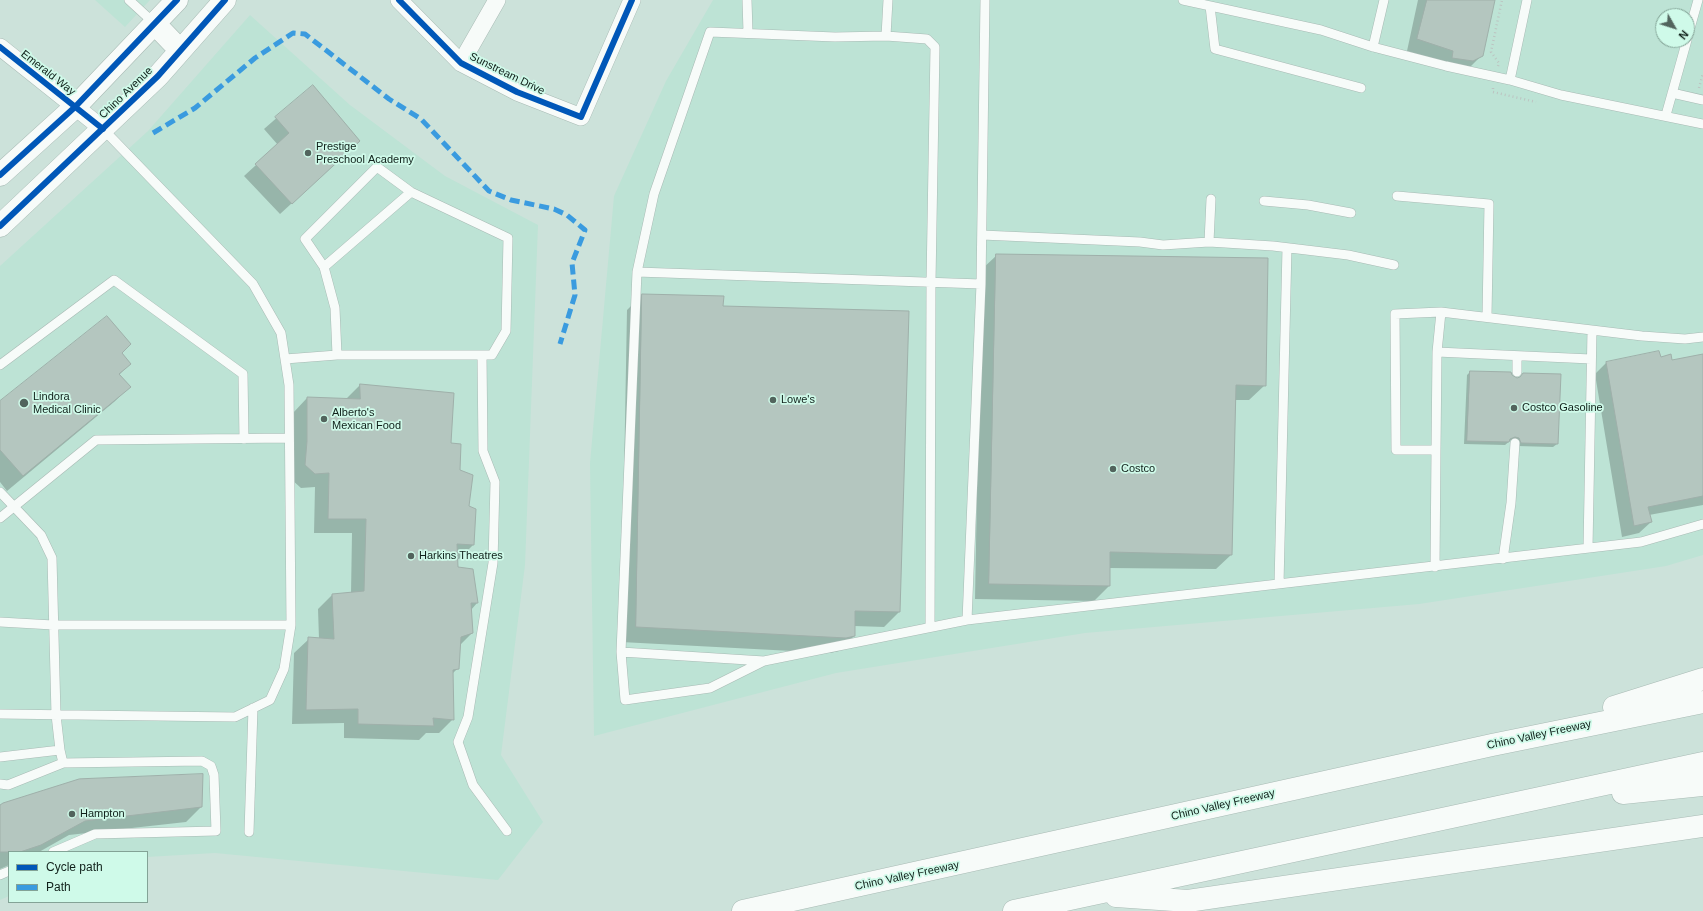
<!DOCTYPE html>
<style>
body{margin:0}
#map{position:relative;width:1703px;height:911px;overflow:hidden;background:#cce2da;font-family:Arial,sans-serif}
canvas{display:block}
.legend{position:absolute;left:8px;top:851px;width:140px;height:52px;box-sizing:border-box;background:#cffae9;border:1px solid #83a396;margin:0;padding:5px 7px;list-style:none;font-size:12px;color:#10201a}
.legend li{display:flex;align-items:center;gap:8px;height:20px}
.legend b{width:20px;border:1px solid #83a396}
.north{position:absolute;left:1655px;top:8px;width:40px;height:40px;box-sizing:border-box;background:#cffae9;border:1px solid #83a396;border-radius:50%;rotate:129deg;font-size:11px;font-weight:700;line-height:16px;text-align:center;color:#10201a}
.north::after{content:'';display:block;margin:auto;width:14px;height:18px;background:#52645d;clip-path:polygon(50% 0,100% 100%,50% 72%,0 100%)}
</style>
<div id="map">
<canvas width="1703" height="911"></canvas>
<ul class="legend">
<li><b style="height:5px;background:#0057b8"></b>Cycle path</li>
<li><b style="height:5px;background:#3a9bdf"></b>Path</li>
</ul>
<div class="north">N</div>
</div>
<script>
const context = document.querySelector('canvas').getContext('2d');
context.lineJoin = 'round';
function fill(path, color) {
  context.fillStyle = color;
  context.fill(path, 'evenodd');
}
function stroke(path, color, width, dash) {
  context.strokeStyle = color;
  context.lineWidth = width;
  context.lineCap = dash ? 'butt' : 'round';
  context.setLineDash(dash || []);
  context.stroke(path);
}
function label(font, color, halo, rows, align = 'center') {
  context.font = font + ' Arial,sans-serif';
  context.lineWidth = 3.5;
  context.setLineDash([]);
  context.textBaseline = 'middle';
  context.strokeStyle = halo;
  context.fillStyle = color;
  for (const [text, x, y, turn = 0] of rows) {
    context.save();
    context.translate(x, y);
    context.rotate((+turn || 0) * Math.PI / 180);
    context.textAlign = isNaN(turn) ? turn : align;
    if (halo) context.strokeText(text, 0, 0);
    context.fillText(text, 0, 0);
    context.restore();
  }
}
const built = new Path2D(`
 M95 0H150L125 27Z
 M713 0H1703V555L1666 566 1419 604 1085 633 836 673 594 736 590 463 614 196 666 81ZM1663 16H1687V40H1663Z
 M250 15 350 105 445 176 538 225 525 565 501 755 543 822 498 880 215 853 147 857V852H9V896L0 900V266L148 131Z`);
const shadow = new Path2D(`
 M1418 0H1494L1482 55 1470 67 1442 62 1407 51Z
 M312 87 348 152 280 214 244 176 278 145 264 129Z
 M997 255 1265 385 1249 400H1235L1232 554 1216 569 1109 568V586L1094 601 975 599 981 270Z
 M642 295 722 307 899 612 884 627 854 626V636L839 651 830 653 621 642 627 310Z
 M121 353 129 364 119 375 129 387 114 402 7 491 0 482V402Z
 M1703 355V505L1649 515 1651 522 1639 533 1622 537 1595 374 1606 363 1661 358 1671 361Z
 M1470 372 1557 444 1553 447 1517 446 1515 442 1511 440 1505 445 1464 444 1467 375Z
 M360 385 450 444 467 506 474 544 459 559H457V568L472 570 477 603 471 610 472 633 460 645 458 668 452 674 453 719 439 733H426L419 740 344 738V723L292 724 294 653 309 639H319L318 609 332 595 351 593 352 533H314L315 487 301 488 291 479 293 413 307 398 346 399Z
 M0 807H201L186 822 69 835 39 852H9V865L0 869Z`);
const building = new Path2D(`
 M1427 0H1495L1483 56 1473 61 1452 58 1453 51 1417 39Z
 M313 85 360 141 292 204 255 164 289 133 275 117Z
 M996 254 1268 258 1266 386 1236 385 1232 555 1110 552V586L989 584Z
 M642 294 724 296 723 306 909 311 900 612 855 611V636L846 638 636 627Z
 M107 316 131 344 122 353 131 364 119 374 131 387 23 476 0 450V401Z
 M1659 351 1661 357 1671 354 1672 360 1703 354V496L1648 507 1652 522 1634 526 1606 362Z
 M1470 371 1511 372 1512 375 1517 378 1520 377 1523 373 1561 374 1558 444 1521 443 1519 438 1515 437 1510 439 1509 442 1467 441Z
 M360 384 454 393 451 443 461 444 460 470 473 475 469 506 476 509 474 545 457 544 458 567 473 569 478 603H471L473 633 461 637 459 669 453 670 454 720 433 718 434 726 358 724V709L306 710 308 637 334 639 332 594 364 591 366 519H328L329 473 315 474 305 465 307 441V397L360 399Z
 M203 774 202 807 85 821 41 845 20 852H0V805L3 803 79 779Z`);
const path = new Path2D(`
 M1498 66 1499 63 1491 52 1502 0
 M1493 88V92L1536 102
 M1699 88 1703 73`);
const service = new Path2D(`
 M129 0 154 23
 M747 0 748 32
 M888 0 886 36 835 37 710 32 654 194 637 272 981 284
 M1183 0 1321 30 1373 47 1446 66 1510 80 1561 95 1703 124
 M1210 6 1215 49 1361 88
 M886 36 927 39 935 47 931 282 930 627
 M1687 39 1698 0
 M1373 47 1384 0
 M1510 80 1527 0
 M1672 93 1703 100
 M1666 115 1687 40
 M1397 196 1489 204 1487 316
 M1264 201 1308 205 1351 213
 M982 235 1140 242 1163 245 1209 242 1273 246 1348 255 1394 265
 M1209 242 1211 199
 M324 267 411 192
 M637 272 621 652 625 700 710 688 764 661
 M1441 312 1642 336 1685 339 1703 337
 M1437 352 1591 359
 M482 355 483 451 495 482 493 563 468 717 458 742 473 785 507 831
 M285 359 337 355 335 308 324 267 305 239 377 167 411 192 508 238 506 331 492 355H337
 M0 365 114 280 243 374 244 439
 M1517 372V356
 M0 492 41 535 52 558 56 715 60 750 63 763 202 761 211 766 214 775 216 831 95 834 53 852
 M0 518 96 440 289 438
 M1588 548 1592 330
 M1503 559 1511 503 1515 443
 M1435 567 1436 450H1396L1395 314 1441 312 1437 352 1436 450
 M1279 584 1287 248
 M967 620 981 284 985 0
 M0 622 53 625H291
 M621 652 764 661 967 620 1641 542 1703 524
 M0 714 235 717 270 700 284 669 291 625 289 385 281 333 253 284 103 129
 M0 757 60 750
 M0 784 8 785 63 763
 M249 832 253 708
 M0 875 9 871`);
const minor = new Path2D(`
 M399 0 461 63 517 92 581 117 632 0
 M0 47 103 129
 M461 63 497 0`);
const secondary = new Path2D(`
 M155 24 180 50
 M0 175 75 107 177 0
 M0 226 158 76 225 0`);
const motorway = new Path2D(`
 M1614 707 1703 679
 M1623 793 1703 785
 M1116 896 1188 901 1703 826
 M743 911 1492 745 1703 702
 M1014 911 1703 763`);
const quiet = new Path2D(`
 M153 133 195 108 255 58 293 33 305 34 389 99 421 119 489 191 511 200 554 209 567 215 585 230 572 263 575 295 560 344`);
const cycleway = new Path2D(`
 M399 0 461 63 517 92 581 117 632 0
 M0 47 103 129
 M0 175 75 107 177 0
 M0 226 158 76 225 0`);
const markers = [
 [308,153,4,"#52645d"],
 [773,400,4,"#52645d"],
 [24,403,5,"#52645d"],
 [1514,408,4,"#52645d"],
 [324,419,4,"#52645d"],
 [1113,469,4,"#52645d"],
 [411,556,4,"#52645d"],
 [72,814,4,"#52645d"]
];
const streetNames = [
 ["Emerald Way",48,73,38],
 ["Sunstream Drive",507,74,26],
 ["Chino Avenue",126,93,-44],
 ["Chino Valley Freeway",1539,735,-12],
 ["Chino Valley Freeway",1223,805,-13],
 ["Chino Valley Freeway",907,876,-12]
];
const poiNames = [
 ["Prestige",316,147],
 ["Preschool Academy",316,160],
 ["Lindora",33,397],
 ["Medical Clinic",33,410],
 ["Lowe's",781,400],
 ["Costco Gasoline",1522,408],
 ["Alberto's",332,413],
 ["Mexican Food",332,426],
 ["Costco",1121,469],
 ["Harkins Theatres",419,556],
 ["Hampton",80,814]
];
fill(built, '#bde3d5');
fill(shadow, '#0003');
fill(building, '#b4c6bf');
stroke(building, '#9fb0aa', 1);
stroke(service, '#a8bab4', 10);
stroke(minor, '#a8bab4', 18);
stroke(secondary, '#a8bab4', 23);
stroke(motorway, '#a8bab4', 23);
stroke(path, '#bcc4c1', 2.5, [1, 3]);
stroke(service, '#f7fbf9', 9);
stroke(minor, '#f7fbf9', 17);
stroke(secondary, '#f7fbf9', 22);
stroke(motorway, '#f7fbf9', 22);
stroke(quiet, '#3a9bdf', 5, [10, 5]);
stroke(cycleway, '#0057b8', 6);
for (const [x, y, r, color] of markers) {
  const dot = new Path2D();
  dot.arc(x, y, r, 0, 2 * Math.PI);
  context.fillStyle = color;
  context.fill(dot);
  stroke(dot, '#cffae9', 1.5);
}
label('11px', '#10201a', '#cffae9', streetNames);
label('11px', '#10201a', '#cffae9', poiNames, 'left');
</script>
